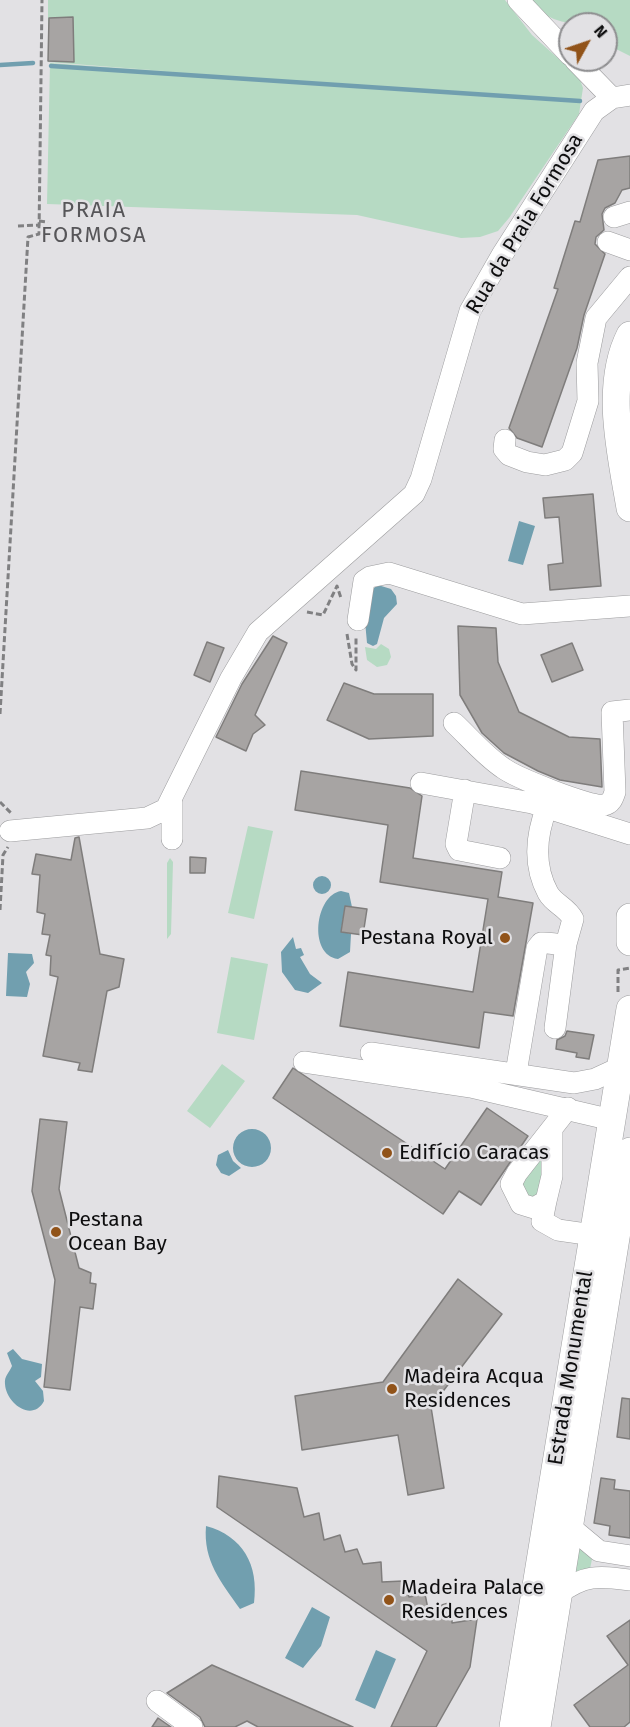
<!DOCTYPE html>
<meta charset="utf-8">
<style>
body{margin:0}
#map{position:relative;width:630px;height:1727px;overflow:hidden;background:#e2e1e4;font-family:"Fira Sans",sans-serif}
canvas{display:block}
.north{position:absolute;left:558px;top:12px;width:60px;height:60px;box-sizing:border-box;background:#e2e1e4;border:2px solid #8d8d8f;border-radius:50%;rotate:50deg;font-size:16px;font-weight:700;line-height:24px;text-align:center;color:#0e0e0f}
.north::after{content:'';display:block;margin:auto;width:21px;height:27px;background:#915319;clip-path:polygon(50% 0,100% 100%,50% 72%,0 100%)}
</style>
<div id="map">
<canvas width="630" height="1727"></canvas>
<div class="north">N</div>
</div>
<script>
const context = document.querySelector('canvas').getContext('2d');
context.lineJoin = 'round';
function fill(path, color) {
  context.fillStyle = color;
  context.fill(path, 'evenodd');
}
function stroke(path, color, width, dash) {
  context.strokeStyle = color;
  context.lineWidth = width;
  context.lineCap = dash ? 'butt' : 'round';
  context.setLineDash(dash || []);
  context.stroke(path);
}
function label(font, color, halo, rows, align = 'center') {
  context.font = font + ' "Fira Sans",sans-serif';
  context.lineWidth = 5;
  context.setLineDash([]);
  context.textBaseline = 'middle';
  context.strokeStyle = halo;
  context.fillStyle = color;
  for (const [text, x, y, turn = 0] of rows) {
    context.save();
    context.translate(x, y);
    context.rotate((+turn || 0) * Math.PI / 180);
    context.textAlign = isNaN(turn) ? turn : align;
    if (halo) context.strokeText(text, 0, 0);
    context.fillText(text, 0, 0);
    context.restore();
  }
}
const green = new Path2D(`
 M48 0H505L532 35 579 77 583 88 579 114 509 218 498 231 480 237 461 238 357 215 47 204 50 63 177 72 48 62Z
 M532 0H630V56L606 44V24C580 24 547 27 532 0Z
 M381 644 389 649 391 657 387 665 377 667 367 660 365 647 376 649Z
 M248 826 273 831 254 919 228 913Z
 M170 858 173 862 171 934 167 939V863Z
 M231 957 268 964 254 1040 217 1033Z
 M222 1064 245 1081 210 1128 187 1111Z
 M548 1148 537 1205 519 1188Z
 M576 1543 593 1554 590 1569 574 1575Z`);
const water = new Path2D(`
 M519 521 535 526 523 565 508 561Z
 M378 585 391 589 396 596 397 604 384 618 377 644 373 646 367 643 365 621 370 591Z
 M313 885a9 9 0 1 1 18 0a9 9 0 1 1-18 0Z
 M341 891 349 893 352 907 345 906 341 931 351 934 350 952 338 959C308 955 315 895 341 891Z
 M293 937 296 949 301 948 304 955 300 957 310 974 322 983 308 993 295 990 282 972 281 952Z
 M8 953 32 954 34 963 26 972 30 984 27 997 6 996Z
 M233 1148a19 19 0 1 1 38 0a19 19 0 1 1-38 0Z
 M228 1150 233 1161 241 1168 229 1176 221 1173 216 1165 218 1155Z
 M13 1349 22 1359 42 1364 41 1377 35 1381 43 1391 44 1401C32 1423 6 1403 5 1384 4 1376 9 1373 12 1366L7 1353Z
 M206 1526C243 1536 259 1565 254 1603L240 1609C221 1582 203 1561 206 1526Z
 M312 1607 330 1617 321 1646 303 1668 285 1658Z
 M376 1650 396 1659 375 1709 355 1700Z`);
const stream = new Path2D(`
 M0 65 33 63
 M51 66 580 101`);
const building = new Path2D(`
 M73 17 74 62 48 61 49 18Z
 M630 156V188L622 190 615 203 605 208 602 214 604 230 596 237 595 244 605 254 584 315 577 348 542 447 517 438 509 428 558 289 554 288 575 221 580 222 598 160Z
 M593 494 601 586 550 590 548 565 563 563 559 517 545 518 543 498Z
 M458 626 496 628 498 662 519 712 569 737 600 739 602 787 560 780 538 771 504 753 482 733 460 695Z
 M273 636 287 643 255 715 265 725 253 734 246 751 216 737 242 684Z
 M207 642 224 648 210 682 194 675Z
 M572 643 583 670 552 682 541 655Z
 M344 683 374 694H433V736L369 739 327 720Z
 M301 771 410 788 422 796 413 858 502 872 498 897 533 903 513 1016 484 1012 479 1048 340 1026 348 972 473 992 488 899 380 882 388 825 295 810Z
 M79 837 100 954 124 959 119 987 107 991 92 1072 78 1070 80 1063 43 1056 58 977 50 975 51 956 46 955 50 935 42 934 45 914 37 912 40 875 32 874 36 854 71 860 75 838Z
 M190 857 206 858 205 873H190Z
 M345 906 367 909 363 935 341 932Z
 M567 1031 594 1035 589 1059 576 1057 577 1053 556 1049 557 1040 565 1036Z
 M293 1068 445 1169 487 1108 528 1136 481 1205 459 1191 443 1214 273 1098Z
 M40 1119 67 1122 59 1189 79 1268 91 1273 90 1283 96 1284 93 1309 80 1307 70 1390 44 1387 55 1280 32 1191Z
 M458 1279 502 1314 431 1407 444 1488 408 1495 398 1435 302 1450 295 1396 383 1382Z
 M622 1398 630 1399V1439L617 1437Z
 M219 1476 297 1488 304 1517 319 1513 324 1540 340 1535 345 1552 357 1549 363 1564 381 1562 382 1582 403 1581 409 1597 425 1594 428 1609 452 1602V1623L477 1619 470 1667 436 1727H391L427 1651 217 1507Z
 M601 1478 615 1480 614 1489 630 1491V1538L609 1535 610 1526 594 1523Z
 M630 1620V1722L624 1727H590L574 1705 628 1665 607 1636Z
 M212 1665 353 1727H258L247 1721 235 1727H205L200 1717 167 1693Z
 M158 1718 171 1727H152Z`);
const path = new Path2D(`
 M39 221 48 222
 M18 226 39 225
 M307 612 323 615 337 586 341 598
 M347 634 352 664 356 670V637
 M0 714 28 237 39 234 42 0
 M0 802 12 814
 M0 910 3 855 8 847
 M618 992V970L630 968`);
const minor = new Path2D(`
 M518 0 570 55
 M575 60 612 98
 M614 217 630 212
 M608 242 630 250
 M505 440 504 449 509 455 527 462 545 465 565 460 572 453 588 401 587 363 596 318 630 277
 M358 620 364 581 370 577 389 573 522 614 630 606
 M454 723C470 738 485 756 503 768 515 777 591 808 604 805 611 804 613 798 615 792L612 712 630 710
 M421 783 532 803 630 834
 M465 790 456 844 459 850 500 858
 M172 802V839
 M10 831 147 818 166 809 231 678 258 632 414 494 421 479 470 311 502 255 594 111 612 98 630 95
 M555 1028 566 944
 M371 1053 574 1083 595 1079 621 1067
 M304 1062 471 1087 612 1120
 M516 1073 537 948 541 943C550 942 558 946 566 944L573 919C567 907 554 904 548 893 533 865 536 835 547 807
 M552 1129V1176L546 1201 534 1208 521 1204 511 1184 517 1173 568 1108
 M546 1201 542 1221 558 1230 593 1235
 M569 1526 599 1551 630 1556
 M558 1594C585 1574 598 1576 630 1580
 M157 1701 192 1727`);
const major = new Path2D(`
 M630 335C604 386 621 454 630 508
 M630 917V942
 M513 1727 630 1009
 M537 1727 630 1151`);
const markers = [
 [505,938,6,"#915319"],
 [387,1153,6,"#915319"],
 [56,1232,6,"#915319"],
 [392,1389,6,"#915319"],
 [389,1600,6,"#915319"]
];
const streetNames = [
 ["Rua da Praia Formosa",525,224,-59],
 ["Estrada Monumental",571,1368,-81]
];
const poiNames = [
 ["Pestana Royal",493,938,"right"],
 ["Edifício Caracas",399,1153],
 ["Pestana",68,1220],
 ["Ocean Bay",68,1244],
 ["Madeira Acqua",404,1377],
 ["Residences",404,1401],
 ["Madeira Palace",401,1588],
 ["Residences",401,1612]
];
const neighbourhoodNames = [
 ["PRAIA",94,211],
 ["FORMOSA",94,236]
];
fill(green, '#b6dac3');
fill(water, '#719faf');
stroke(stream, '#719faf', 4.5);
fill(building, '#a7a4a3');
stroke(building, '#7f7d7c', 1.5);
stroke(minor, '#9c9c9e', 22);
stroke(major, '#9c9c9e', 28);
stroke(path, '#808082', 3, [6, 3]);
stroke(minor, '#fff', 21);
stroke(major, '#fff', 27);
for (const [x, y, r, color] of markers) {
  const dot = new Path2D();
  dot.arc(x, y, r, 0, 2 * Math.PI);
  context.fillStyle = color;
  context.fill(dot);
  stroke(dot, '#e2e1e4', 2);
}
label('21px', '#0e0e0f', '#e2e1e4', streetNames);
label('21px', '#0e0e0f', '#e2e1e4', poiNames, 'left');
context.letterSpacing = '1.5px';
label('22px', '#575659', '#e2e1e4', neighbourhoodNames);
context.letterSpacing = '0px';
</script>
